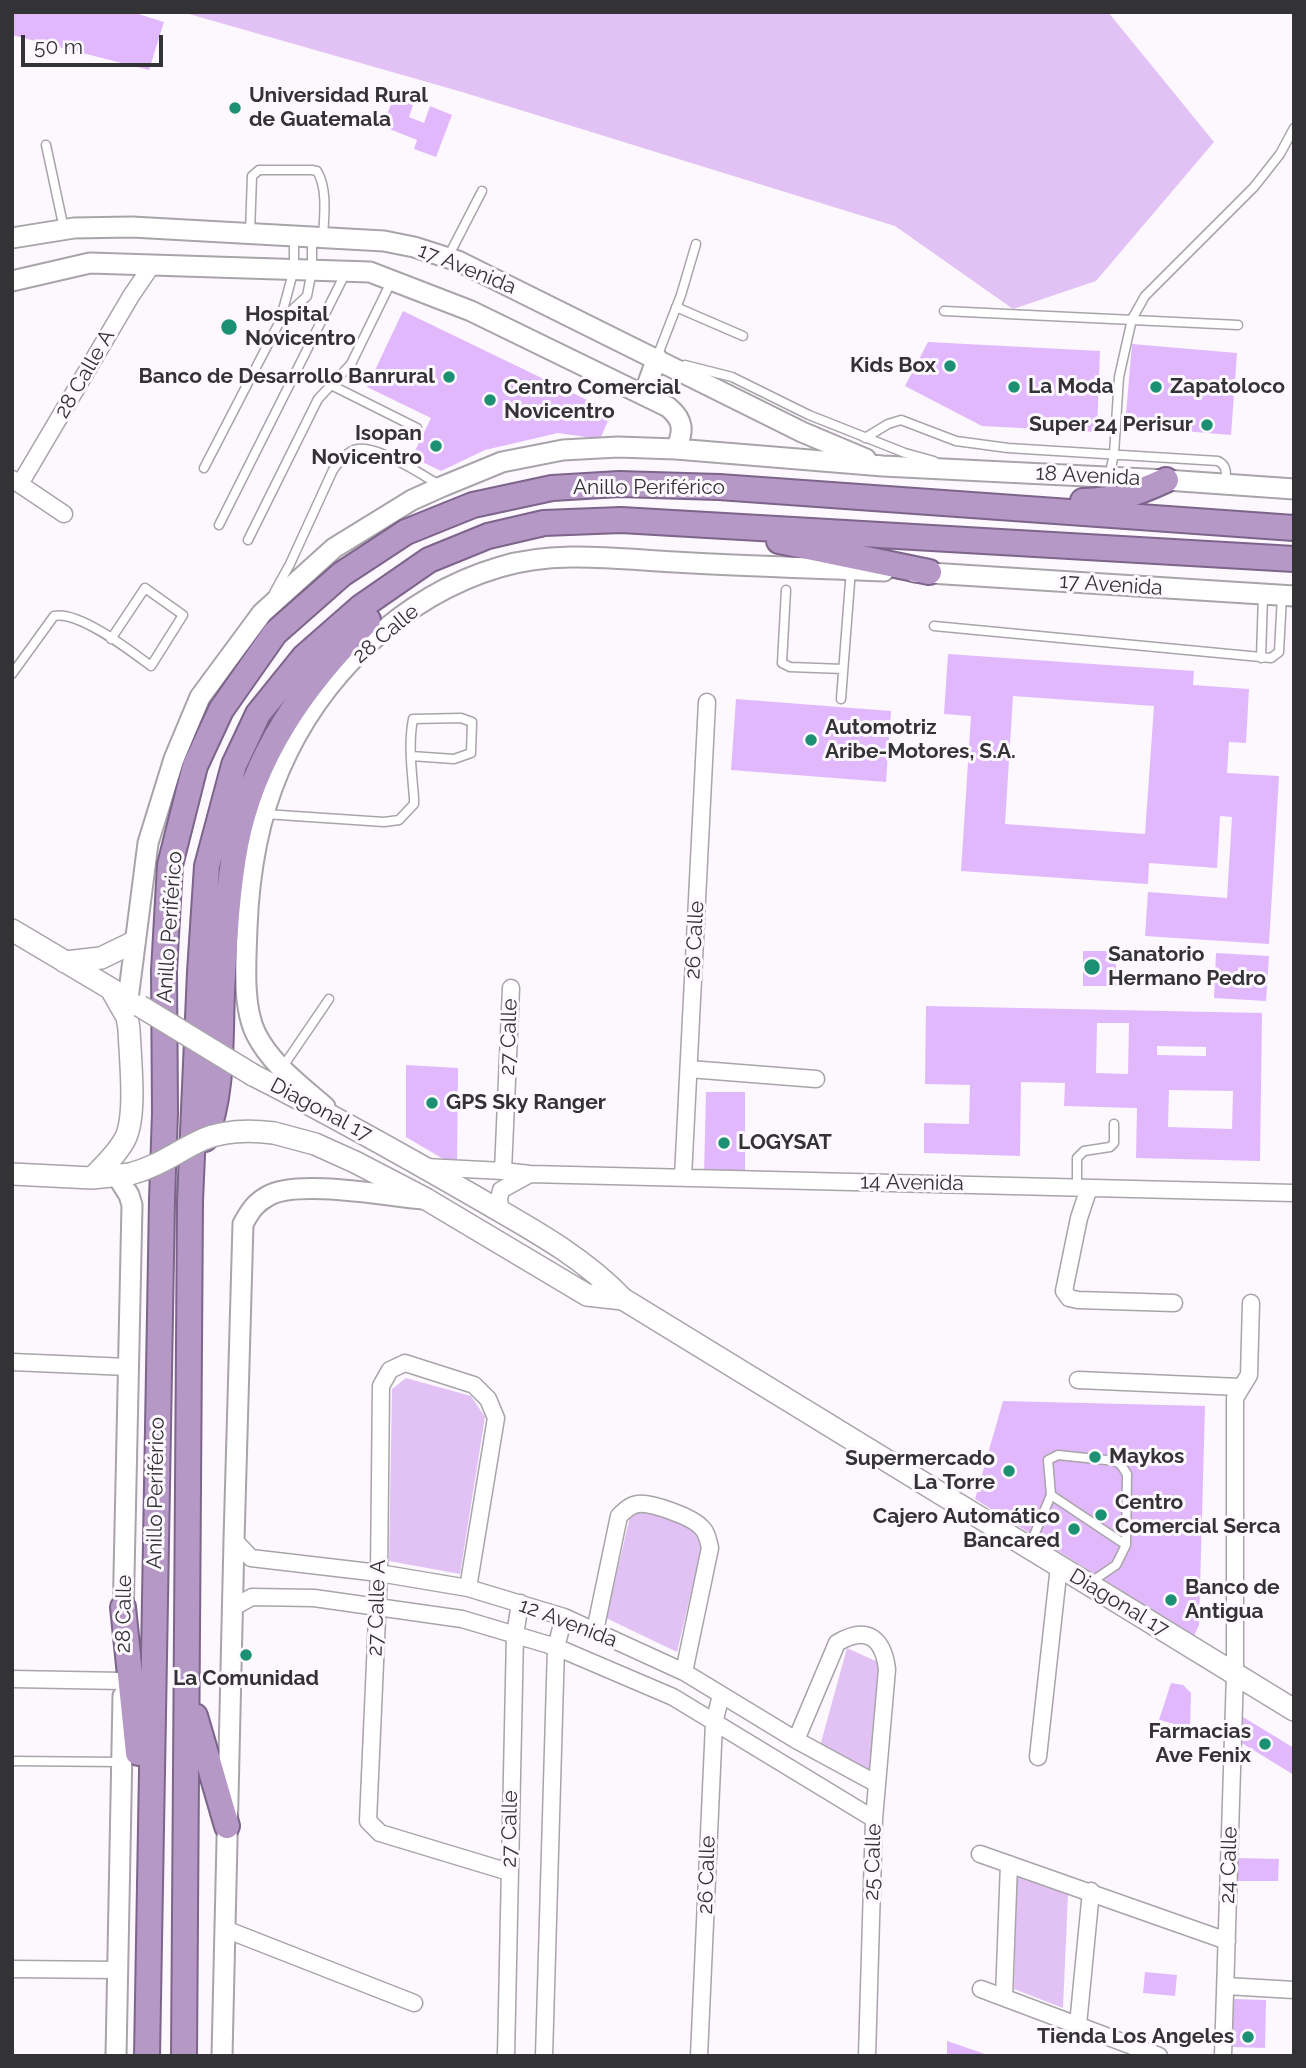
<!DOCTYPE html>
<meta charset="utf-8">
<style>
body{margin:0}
#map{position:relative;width:1306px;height:2068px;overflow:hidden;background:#fcf8fe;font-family:Raleway,sans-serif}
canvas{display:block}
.frame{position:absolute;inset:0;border:14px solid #333234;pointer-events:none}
.scale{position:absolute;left:21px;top:35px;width:142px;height:32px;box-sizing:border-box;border:4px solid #333234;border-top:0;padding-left:9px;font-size:21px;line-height:24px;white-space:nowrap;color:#333234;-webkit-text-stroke:5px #fcf8fe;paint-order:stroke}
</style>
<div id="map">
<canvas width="1306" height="2068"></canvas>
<div class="frame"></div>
<div class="scale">50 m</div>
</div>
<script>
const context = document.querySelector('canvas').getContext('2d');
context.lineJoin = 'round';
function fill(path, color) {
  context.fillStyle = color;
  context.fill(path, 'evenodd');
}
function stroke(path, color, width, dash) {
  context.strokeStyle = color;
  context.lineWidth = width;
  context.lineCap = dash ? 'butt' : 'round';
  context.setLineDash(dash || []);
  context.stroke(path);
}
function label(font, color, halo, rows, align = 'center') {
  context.font = font + ' Raleway,sans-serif';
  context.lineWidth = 6;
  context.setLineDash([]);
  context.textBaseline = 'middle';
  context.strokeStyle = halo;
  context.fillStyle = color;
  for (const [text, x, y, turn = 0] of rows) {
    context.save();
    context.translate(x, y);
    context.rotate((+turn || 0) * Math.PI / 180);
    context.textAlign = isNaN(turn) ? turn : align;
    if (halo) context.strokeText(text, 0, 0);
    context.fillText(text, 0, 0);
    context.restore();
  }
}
const green = new Path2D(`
 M182 12H1108L1214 142 1096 281 1013 309 895 226 462 92Z
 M406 1378 471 1396 485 1417 460 1574 389 1561 392 1389Z
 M633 1504 706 1529 677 1652 606 1618Z
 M847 1648 880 1663 875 1782 820 1746Z
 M1017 1877 1068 1894 1063 2008 1014 1989Z`);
const building = new Path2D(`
 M12 12H132L164 22 149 70 12 35Z
 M394 97 413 105 409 117 424 123 430 106 452 115 436 157 414 149 417 140 382 126Z
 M403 311 612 412 600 439 558 433 485 450 441 471 412 457 431 418 367 387Z
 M928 342 1100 351 1097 432 982 426 905 386Z
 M1132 344 1237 353 1231 435 1125 426Z
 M948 654 1194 671 1193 685 1249 689 1246 743 1229 742 1227 773 1279 776 1269 944 1145 936 1148 892 1227 898 1232 817 1220 816 1217 868 1149 863 1148 884 961 871 971 716 944 714ZM1013 696 1154 706 1145 834 1005 824Z
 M736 699 891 711 886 782 731 770Z
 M1083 951H1116V986H1083Z
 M1216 953 1269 956 1266 1001 1214 998Z
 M926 1006 1262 1013 1260 1161 1136 1158 1137 1108 1064 1106 1065 1083 1021 1082 1020 1156 924 1153V1123L969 1124 970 1085 925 1084ZM1097 1023H1129L1128 1074 1096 1073ZM1157 1046 1206 1047V1056L1157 1055ZM1169 1090 1233 1091 1232 1129 1168 1127Z
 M406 1065 458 1068 457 1167 406 1137Z
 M706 1092H745V1178L704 1174Z
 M1003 1401 1205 1406 1199 1625 1194 1636 975 1499Z
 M1171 1683 1183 1685 1191 1693 1190 1728 1159 1720Z
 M1243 1717 1294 1748V1775L1237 1740 1239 1720Z
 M1235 1858 1279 1859 1278 1881H1235Z
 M1145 1972 1177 1975 1175 1996 1143 1993Z
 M1233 1999 1266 2000 1265 2048 1232 2047Z
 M947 2041 988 2055V2056H947Z`);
const service = new Path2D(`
 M46 145 64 229
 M250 233 252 176 259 170H312L317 171C328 189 324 217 323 238
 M448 257 482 191
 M676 307 743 336
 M944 311 1238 325
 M280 321 307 296 312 270V238
 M657 357 681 295 696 244
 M685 365 732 377 809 415 905 453 934 461
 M331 385 417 428
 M865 438 888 424 901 420 956 441 1008 448 1218 461C1228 466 1226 474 1225 483
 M204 468 280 321 294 269V238
 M1109 477 1114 454 1119 377 1132 319 1145 296 1254 187 1280 154 1294 128
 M219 525 345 274
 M248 540 318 399 351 364 392 280
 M786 590 782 663 790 667 843 669
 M274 593 290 564 333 470C340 461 347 451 358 449 377 445 423 475 439 485
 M934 626 1271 658 1279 652 1282 596
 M1261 658 1263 595
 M12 674 54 616C78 610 131 651 151 666L183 615 145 588 111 639
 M841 699 851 569
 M265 814 384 822 399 820 414 804V798C412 772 408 745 413 719L461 718 472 722 471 753 454 759 411 756
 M282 1068 329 999
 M1077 1188V1158L1084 1151 1110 1147 1114 1143V1124
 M1051 1495 1126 1545
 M1030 1545 1051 1495 1048 1460 1058 1455 1115 1461 1121 1465 1127 1474 1126 1545 1116 1565 1091 1582
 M12 1761 121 1762`);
const minor = new Path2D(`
 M12 479 64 514
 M20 484 131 296 152 265
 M689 1069 816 1079
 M425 1167 503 1171 530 1174 1294 1193
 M503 1171 511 988
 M683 1177 707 702
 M1089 1188 1079 1218 1064 1291 1069 1298 1078 1300 1174 1303
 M501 1212 499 1199 501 1190 530 1174
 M12 1362 128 1367
 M1078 1380 1240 1387
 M234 1540 251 1558 379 1573 468 1588 564 1617 684 1672 796 1740 877 1784
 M468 1588 496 1418 488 1399 474 1385 405 1363 390 1370 381 1386 379 1573 368 1821 380 1833 509 1872
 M232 1608 252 1597 314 1598 462 1619 556 1647 673 1697 874 1819
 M595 1631 619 1516C624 1511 630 1505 638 1504 651 1502 692 1517 701 1527 707 1532 708 1540 710 1548L684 1672
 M12 1679 123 1681
 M796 1740 837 1643C867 1625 883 1638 887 1669L874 1819 867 2056
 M1038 1757 1059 1566
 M980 1854 1227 1941
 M225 1929 414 2003
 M12 1969 118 1970
 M1226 1986 1294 1990
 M981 1989 1159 2056
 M1004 1997 1009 1864
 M1078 2025 1091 1891
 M506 2056 515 1635 520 1603
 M544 2056 556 1647 564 1617
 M699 2056 714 1723 721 1695
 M1223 2056 1235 1674V1398L1249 1375 1251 1303`);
const tertiary = new Path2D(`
 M12 238 74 228 132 227 384 241 414 247 458 261 802 432 866 459
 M12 281 90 263 370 272 471 311 668 407C684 420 684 431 676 449
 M644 394 657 358
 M914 572 1294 596
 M128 999 148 843 174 759 200 697 262 613 334 548 412 500 441 487 502 462 563 450 618 447 676 449 883 466 1166 480 1294 489
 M325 1107C300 1085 271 1064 256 1034 242 1006 246 959 247 928 249 875 258 820 279 771 319 677 401 596 500 567 555 550 618 559 675 562 745 566 814 568 884 571
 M117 1176 129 1195 132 1205 123 1621
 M116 2056 123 1696
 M222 2056 234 1540 243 1224C250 1211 255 1203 268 1196 297 1179 388 1196 423 1199`);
const secondary = new Path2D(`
 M12 930 123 996
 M65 962 101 958 134 942
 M253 1075C328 1113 401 1154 474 1196 527 1227 580 1254 623 1299L1294 1710
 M274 1133 315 1144 355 1162 426 1199 587 1295 623 1299
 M12 1174 92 1178 130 1174
 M92 1178C104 1166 117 1154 125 1139 137 1116 130 1058 129 1029L127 1017 111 989`);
const trunk = new Path2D(`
 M1083 501C1117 500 1136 494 1166 480
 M779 541 929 572
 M205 1139C223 1093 220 1041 222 992 225 943 227 893 236 845 253 755 305 683 368 620
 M123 1607 138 1753
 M195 1716 227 1826
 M147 2056 162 1200 165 1113 164 971 170 865 195 766 221 710 275 633 342 574 406 532 473 505 552 488 619 484 719 487 1294 528
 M184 2056 190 1201 200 972 207 866 234 765 258 714 304 657 361 607 429 560 488 536 544 523 621 520 1294 559`);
const secondaryBridge = new Path2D(`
 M140 1006 253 1075
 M130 1174C160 1166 177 1151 204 1139 226 1130 251 1130 274 1133`);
const markers = [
 [235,108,7,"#1b9073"],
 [229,327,9,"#1b9073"],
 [950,366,7,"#1b9073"],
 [449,377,7,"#1b9073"],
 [1014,387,7,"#1b9073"],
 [1156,387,7,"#1b9073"],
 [490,400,7,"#1b9073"],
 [1207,425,7,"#1b9073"],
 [436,446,7,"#1b9073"],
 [811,740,7,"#1b9073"],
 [1092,967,9,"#1b9073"],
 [432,1103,7,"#1b9073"],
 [724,1143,7,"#1b9073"],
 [1095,1457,7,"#1b9073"],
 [1009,1471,7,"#1b9073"],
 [1101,1515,7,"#1b9073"],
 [1074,1529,7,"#1b9073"],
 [1171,1600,7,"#1b9073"],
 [246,1655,7,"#1b9073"],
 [1265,1744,7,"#1b9073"],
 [1248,2037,7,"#1b9073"]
];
const poiNames = [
 ["Universidad Rural",249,96],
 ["de Guatemala",249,120],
 ["Hospital",245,315],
 ["Novicentro",245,339],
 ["Kids Box",936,366,"right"],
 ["Banco de Desarrollo Banrural",435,377,"right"],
 ["La Moda",1028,387],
 ["Zapatoloco",1170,387],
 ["Centro Comercial",504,388],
 ["Novicentro",504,412],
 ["Super 24 Perisur",1193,425,"right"],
 ["Isopan",422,434,"right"],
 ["Novicentro",422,458,"right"],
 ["Automotriz",825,728],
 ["Aribe-Motores, S.A.",825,752],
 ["Sanatorio",1108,955],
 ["Hermano Pedro",1108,979],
 ["GPS Sky Ranger",446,1103],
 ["LOGYSAT",738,1143],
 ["Maykos",1109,1457],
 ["Supermercado",995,1459,"right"],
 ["La Torre",995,1483,"right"],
 ["Centro",1115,1503],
 ["Comercial Serca",1115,1527],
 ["Cajero Automático",1060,1517,"right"],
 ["Bancared",1060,1541,"right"],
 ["Banco de",1185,1588],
 ["Antigua",1185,1612],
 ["La Comunidad",246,1679,"center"],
 ["Farmacias",1251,1732,"right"],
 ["Ave Fenix",1251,1756,"right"],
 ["Tienda Los Angeles",1234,2037,"right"]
];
const streetNames = [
 ["17 Avenida",467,269,22],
 ["28 Calle A",85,374,-60],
 ["18 Avenida",1088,476,3],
 ["Anillo Periférico",649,488],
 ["17 Avenida",1111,585,4],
 ["28 Calle",386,634,-40],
 ["Anillo Periférico",170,927,-86],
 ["26 Calle",695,940,-87],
 ["27 Calle",509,1037,-88],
 ["Diagonal 17",321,1110,28],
 ["14 Avenida",912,1183,1],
 ["Anillo Periférico",156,1493,-89],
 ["Diagonal 17",1119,1603,31],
 ["27 Calle A",377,1608,-88],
 ["28 Calle",124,1614,-89],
 ["12 Avenida",568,1623,21],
 ["27 Calle",510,1829,-89],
 ["25 Calle",873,1862,-88],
 ["24 Calle",1229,1865,-88],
 ["26 Calle",707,1875,-88]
];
fill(green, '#e2c2f5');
fill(building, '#e2b8fc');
stroke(service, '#a8a4aa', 11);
stroke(minor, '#a8a4aa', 19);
stroke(tertiary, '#a8a4aa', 23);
stroke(secondary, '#a8a4aa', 24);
stroke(trunk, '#7c648a', 28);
stroke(service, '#fff', 8);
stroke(minor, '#fff', 16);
stroke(tertiary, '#fff', 19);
stroke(secondary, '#fff', 21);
stroke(trunk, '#b698c7', 24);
stroke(secondaryBridge, '#a8a4aa', 24, []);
stroke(secondaryBridge, '#fff', 21);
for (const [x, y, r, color] of markers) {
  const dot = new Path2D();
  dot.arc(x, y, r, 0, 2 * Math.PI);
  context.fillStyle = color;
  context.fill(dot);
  stroke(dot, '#fcf8fe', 2.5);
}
label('bold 21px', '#333234', '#fcf8fe', poiNames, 'left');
label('21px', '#333234', '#fcf8fe', streetNames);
</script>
